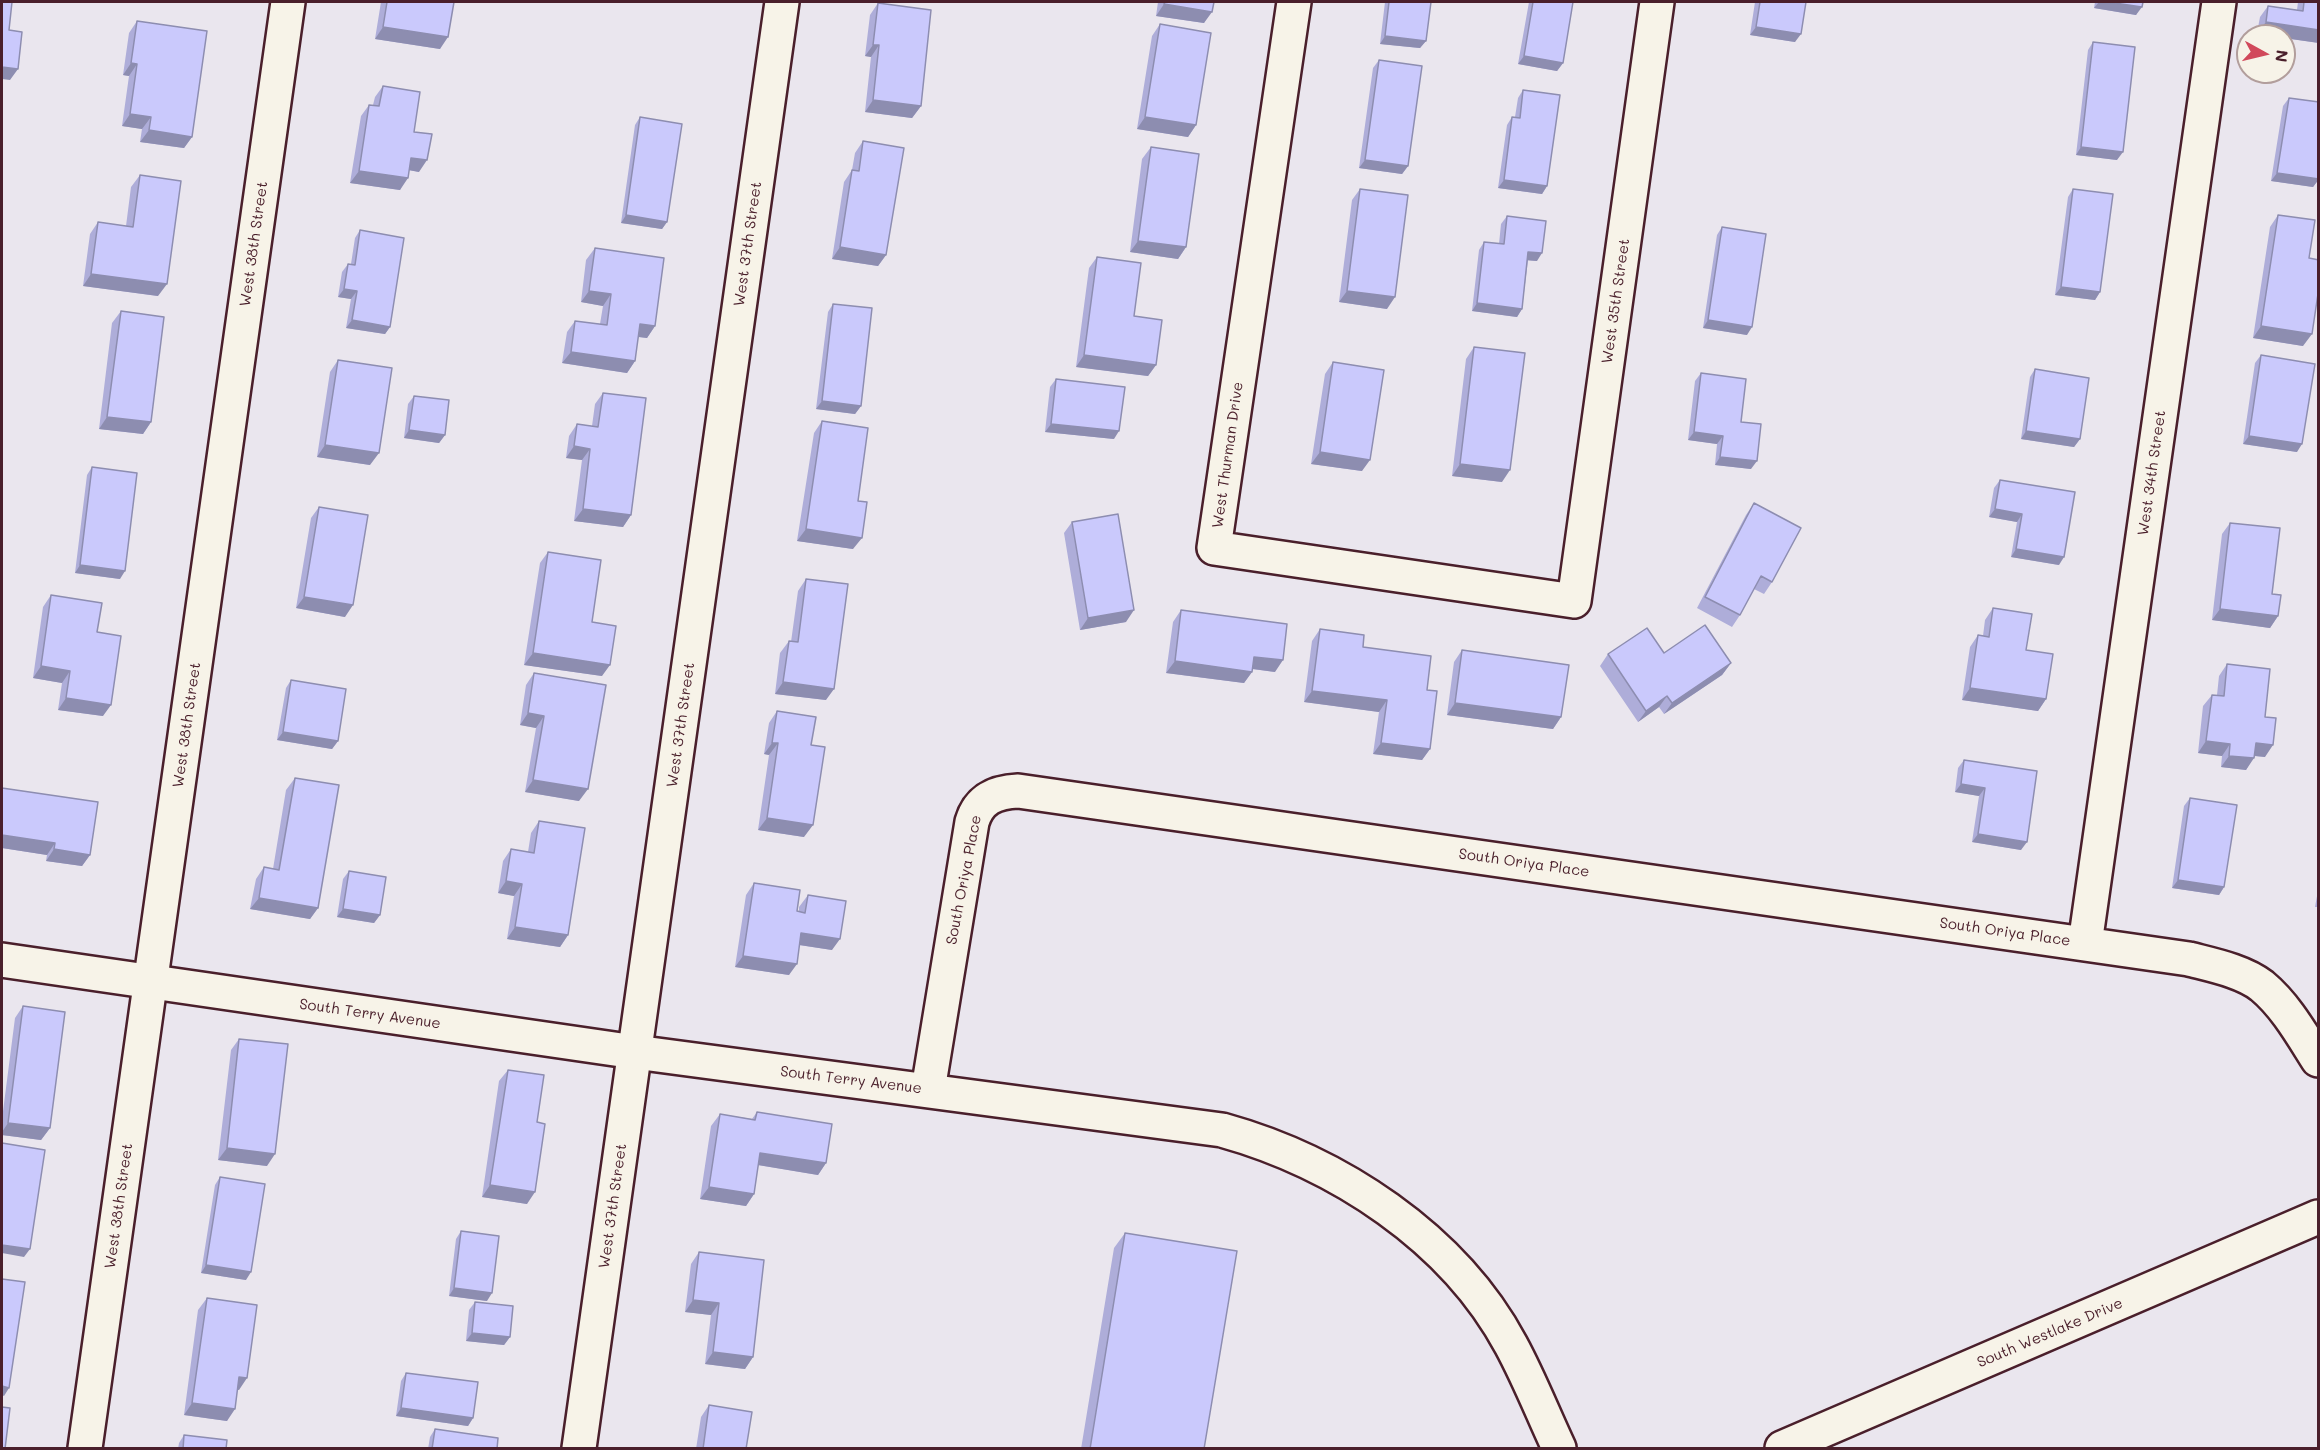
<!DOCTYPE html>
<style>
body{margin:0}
#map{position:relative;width:2320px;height:1450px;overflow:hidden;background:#eae6ee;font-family:Mali,sans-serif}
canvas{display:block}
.frame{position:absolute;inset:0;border:3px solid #4a1f2b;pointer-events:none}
.north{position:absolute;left:2236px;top:24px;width:60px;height:60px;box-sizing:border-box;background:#f7f3e8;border:2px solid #b29e9c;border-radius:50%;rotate:98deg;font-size:16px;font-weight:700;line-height:24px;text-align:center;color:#4a1f2b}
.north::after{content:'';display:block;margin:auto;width:21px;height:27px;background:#d1495b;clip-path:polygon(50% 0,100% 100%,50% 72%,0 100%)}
</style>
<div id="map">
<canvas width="2320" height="1450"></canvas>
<div class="frame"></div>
<div class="north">N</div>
</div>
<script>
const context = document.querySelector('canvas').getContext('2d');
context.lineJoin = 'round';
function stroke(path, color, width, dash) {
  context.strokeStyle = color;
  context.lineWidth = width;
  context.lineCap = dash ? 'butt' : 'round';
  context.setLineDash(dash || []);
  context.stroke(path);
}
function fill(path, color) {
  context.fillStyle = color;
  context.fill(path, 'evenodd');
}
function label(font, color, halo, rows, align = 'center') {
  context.font = font + ' Mali,sans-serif';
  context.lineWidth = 6;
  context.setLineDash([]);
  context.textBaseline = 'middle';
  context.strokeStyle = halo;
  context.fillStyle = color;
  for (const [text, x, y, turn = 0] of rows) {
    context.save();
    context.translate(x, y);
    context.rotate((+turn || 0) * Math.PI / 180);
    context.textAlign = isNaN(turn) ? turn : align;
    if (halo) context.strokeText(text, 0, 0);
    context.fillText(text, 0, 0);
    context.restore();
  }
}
const street = new Path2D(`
 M1294 2 1214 548 1574 601 1657 2
 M2085 944 2219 2
 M928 1090 972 822C979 799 995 792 1018 791L2189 959C2212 965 2243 971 2262 986 2286 1006 2302 1035 2318 1060
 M85 1448 288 2
 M579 1448 782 2`);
const secondary = new Path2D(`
 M2 960 635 1052 1222 1130C1337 1162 1453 1237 1511 1345 1529 1378 1543 1414 1559 1448
 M1782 1448 2318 1217`);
const wall = new Path2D(`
 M381 2H454L440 49 375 39Z
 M1158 2H1214L1204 23 1156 16Z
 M1385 2H1431L1426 41 1420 48 1380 44Z
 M1529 2H1573L1563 63 1557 71 1518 64Z
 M1755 2H1806L1795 42 1750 35Z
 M2095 2H2143L2136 15 2094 8Z
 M2298 2H2319V43L2284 38V36H2274L2257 33 2260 17 2268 6 2297 10Z
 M878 3 921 106 912 118 865 112 871 57 865 56 870 15Z
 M137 21 192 137 184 148 140 142 142 129 122 126 129 76 123 75 129 33Z
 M1160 24 1196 125 1188 137 1137 129 1152 36Z
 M2093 42 2117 160 2076 155 2088 50Z
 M1379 60 1408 166 1402 174 1359 168 1373 68Z
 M383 86 414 132 419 172 409 170 400 190 350 183 361 116 369 105H373L375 97Z
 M1523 90 1547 186 1542 194 1498 188 1507 125 1512 117H1515L1518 98Z
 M2289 98 2319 102V179L2313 187 2271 181 2283 106Z
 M640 117 667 222 662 229 621 223 635 125Z
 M863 141 886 255 878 266 832 259 844 182 852 170 855 153Z
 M1151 147 1186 247 1178 259 1130 252 1142 159Z
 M140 175 158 296 83 286 90 234 98 222 126 226 131 187Z
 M1360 189 1387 309 1339 302 1352 200Z
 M2073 189 2100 292 2095 300 2055 295 2068 197Z
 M2278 215 2309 258 2303 346 2253 338 2270 227Z
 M1507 216 1537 261 1528 260 1522 309 1517 317 1472 311 1479 250 1484 242 1499 244 1501 224Z
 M1722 227 1747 335 1703 328 1717 235Z
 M360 230 390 327 385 334 346 328 351 299 338 297 342 272 348 264H351L355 238Z
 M595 248 655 326 647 338 638 337 635 361 627 373 562 363 567 332 575 321 600 324 603 306 581 302 586 260Z
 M1097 257 1134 316 1156 365 1148 376 1076 367 1089 268Z
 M833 304 861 406 855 414 816 409 828 312Z
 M121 311 151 422 143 434 99 429 112 323Z
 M1474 347 1502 482 1452 476 1466 359Z
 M2261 355 2297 452 2243 444 2255 363Z
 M338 360 370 465 317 457 330 372Z
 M1333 362 1362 471 1311 464 1325 374Z
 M2035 369 2080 439 2074 447 2021 439 2030 377Z
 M1701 373 1741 422 1751 469 1715 465 1717 444 1688 440 1695 381Z
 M1056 379 1114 439 1045 432 1050 387Z
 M603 393 631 515 623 527 574 521 582 460 566 458 569 436 577 424 592 426 595 404Z
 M414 396 445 435 439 443 404 438 408 404Z
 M822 421 858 501 853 549 797 541 814 433Z
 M92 467 120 579 75 573 87 475Z
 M2000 480 2059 565 2011 557 2017 522 1989 517 1994 488Z
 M1754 503 1772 582 1764 594 1754 589 1740 615 1732 627 1697 608 1746 515Z
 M319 507 345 617 296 608 311 518Z
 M1072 522 1126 622 1080 630 1064 533Z
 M2230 523 2272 594 2278 616 2270 628 2212 620 2222 534Z
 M548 552 592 622 602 676 524 665 540 563Z
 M806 579 826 700 775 694 780 653 789 641 791 642 798 591Z
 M51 595 97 632 103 716 58 710 62 683 33 678 43 607Z
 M1993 608 2046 699 2038 711 1962 700 1970 647 1978 635 1983 636 1985 620Z
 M1181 610 1275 672 1252 669V672L1244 683 1166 673 1173 622Z
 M1320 629 1363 647 1427 690 1430 749 1422 760 1373 754 1379 712 1304 702 1312 641Z
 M1462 650 1561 717 1553 729 1447 715 1454 662Z
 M1664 653 1731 663 1722 675 1664 714 1659 707 1638 722 1600 666 1608 654Z
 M2227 664 2265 717V757L2254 756 2246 770 2221 767 2222 756 2198 753 2203 706 2212 695H2217L2219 676Z
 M534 673 579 801 525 792 536 728 520 725 526 685Z
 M291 680 338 741 332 749 277 740 286 688Z
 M777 711 811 745 804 837 758 830 769 755 764 754 769 723Z
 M1964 760 2037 771 2021 850 1972 842 1979 796 1955 792 1958 768Z
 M295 778 318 908 310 919 250 909 256 879 264 867 273 869 286 790Z
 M2190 798 2224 887 2219 895 2172 888 2184 806Z
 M98 802 90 855 82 866 46 861 47 855 2 848Z
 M539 821 568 935 560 947 507 939 514 896 498 893 503 861 511 849 528 852 531 833Z
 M349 871 380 915 374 923 337 917 343 879Z
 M754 883 797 911H799V907L808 895 832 950 799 945 789 975 735 967 746 895Z
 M2319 885V907H2315Z
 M23 1006 50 1128 41 1140 2 1135V1119L15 1018Z
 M239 1039 267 1166 218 1160 231 1050Z
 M508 1070 537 1122 527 1204 482 1197 499 1081Z
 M757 1112 826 1163 818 1175 758 1165 754 1194 746 1206 700 1199 711 1126 720 1114 752 1119Z
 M220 1177 246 1280 201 1273 215 1185Z
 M461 1231 487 1301 449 1296 456 1239Z
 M1125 1233 1204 1449H1081L1114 1248Z
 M699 1252 753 1357 745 1369 705 1364 711 1315 685 1312 691 1264Z
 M207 1298 239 1390 238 1389 227 1421 184 1415 198 1310Z
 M475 1302 510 1337 504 1345 466 1341 469 1310Z
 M406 1373 473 1418 468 1426 396 1416 401 1381Z
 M709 1405 746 1449H696L701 1417Z
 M435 1429 497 1449H428L430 1437Z
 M184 1435 226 1449H178L179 1443Z`);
const shadedWall = new Path2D(`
 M2099 2H2108L2142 7 2136 15 2094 8Z
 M1164 4 1212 12 1204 23 1156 16Z
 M2266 22 2319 30V43L2284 38V36H2274L2257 33Z
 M383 27 448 37 440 49 375 39Z
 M1756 27 1801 34 1795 42 1750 35Z
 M1385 36 1426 41 1420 48 1380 44Z
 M873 45H879L871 57 865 56Z
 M1524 56 1563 63 1557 71 1518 64Z
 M131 63 137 64 129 76 123 75Z
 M2 67 18 69 10 80 2 79Z
 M873 100 921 106 912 118 865 112Z
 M130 114 151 117 142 129 122 126Z
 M1145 117 1196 125 1188 137 1137 129Z
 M149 130 192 137 184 148 140 142Z
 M2081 147 2123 152 2117 160 2076 155Z
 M411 158 427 160 419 172 403 169Z
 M1365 160 1408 166 1402 174 1359 168Z
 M359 171 408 178 400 190 350 183Z
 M2277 173 2319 179 2313 187 2271 181Z
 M1504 180 1547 186 1542 194 1498 188Z
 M626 215 667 222 662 229 621 223Z
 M1138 241 1186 247 1178 259 1130 252Z
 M840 247 886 255 878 266 832 259Z
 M1528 252 1542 253 1537 261 1523 260Z
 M91 274 167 284 158 296 83 286Z
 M2061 287 2100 292 2095 300 2055 295Z
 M344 289 357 291 351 299 338 297Z
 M589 291 611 294 603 306 581 302Z
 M1347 291 1395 297 1387 309 1339 302Z
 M1477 303 1522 309 1517 317 1472 311Z
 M352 320 390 327 385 334 346 328Z
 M1708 320 1752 327 1747 335 1703 328Z
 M640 324 655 326 647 338 632 336Z
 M2261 326 2312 334 2303 346 2253 338Z
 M571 352 635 361 627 373 562 363Z
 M1084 355 1156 365 1148 376 1076 367Z
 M822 401 861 406 855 414 816 409Z
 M107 417 151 422 143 434 99 429Z
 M1051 424 1119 431 1114 439 1045 432Z
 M409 430 445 435 439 443 404 438Z
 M2026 431 2080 439 2074 447 2021 439Z
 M1694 432 1723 436 1717 444 1688 440Z
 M2249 436 2302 444 2297 452 2243 444Z
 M325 445 379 453 370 465 317 457Z
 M574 446 590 449 582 460 566 458Z
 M1320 452 1370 460 1362 471 1311 464Z
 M1720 457 1757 461 1751 469 1715 465Z
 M1460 464 1510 470 1502 482 1452 476Z
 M583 509 631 515 623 527 574 521Z
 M1995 509 2022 514 2017 522 1989 517Z
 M806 529 862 538 853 549 797 541Z
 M2016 549 2064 557 2059 565 2011 557Z
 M80 565 125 571 120 579 75 573Z
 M304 597 353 605 345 617 296 608Z
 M2220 609 2278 616 2270 628 2212 620Z
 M1134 610 1126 622 1080 630 1088 618Z
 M533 653 610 665 602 676 524 665Z
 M1254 657 1283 660 1275 672 1246 668Z
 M1175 661 1252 672 1244 683 1166 673Z
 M1731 663 1722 675 1664 714 1672 703Z
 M41 666 70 671 62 683 33 678Z
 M783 682 834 689 826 700 775 694Z
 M1970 688 2046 699 2038 711 1962 700Z
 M1312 691 1387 700 1379 712 1304 702Z
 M1667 696 1659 707 1638 722 1646 711Z
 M66 698 111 705 103 716 58 710Z
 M1455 703 1561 717 1553 729 1447 715Z
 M528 713 544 716 536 728 520 725Z
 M283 732 338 741 332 749 277 740Z
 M2206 741 2230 744 2222 756 2198 753Z
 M772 743H778L769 755 764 754Z
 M1381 743 1430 749 1422 760 1373 754Z
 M2256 743 2273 745 2265 757 2247 755Z
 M2229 756 2254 758 2246 770 2221 767Z
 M533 780 588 789 579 801 525 792Z
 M1961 784 1985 788 1979 796 1955 792Z
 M767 818 813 825 804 837 758 830Z
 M1978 834 2027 842 2021 850 1972 842Z
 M2 835 55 843 47 855 2 848Z
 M54 849 90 855 82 866 46 861Z
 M2178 880 2224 887 2219 895 2172 888Z
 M506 881 522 884 514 896 498 893Z
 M259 898 318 908 310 919 250 909Z
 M343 909 380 915 374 923 337 917Z
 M515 927 568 935 560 947 507 939Z
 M801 933 840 939 832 950 793 944Z
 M743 956 797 964 789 975 735 967Z
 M8 1123 50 1128 41 1140 2 1135V1132Z
 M227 1148 275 1154 267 1166 218 1160Z
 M760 1153 826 1163 818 1175 752 1164Z
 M490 1185 535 1192 527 1204 482 1197Z
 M709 1187 754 1194 746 1206 700 1199Z
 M2 1245 30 1249 24 1257 2 1253Z
 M206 1265 251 1272 246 1280 201 1273Z
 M454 1288 492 1293 487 1301 449 1296Z
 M693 1300 719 1303 711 1315 685 1312Z
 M472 1333 510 1337 504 1345 466 1341Z
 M713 1352 753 1357 745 1369 705 1364Z
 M239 1377 247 1378 239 1390 231 1389Z
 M2 1386 9 1388 4 1396 2 1395Z
 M192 1403 235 1409 227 1421 184 1415Z
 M401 1408 473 1418 468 1426 396 1416Z`);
const building = new Path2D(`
 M2 2H12L9 30 22 32 18 69 2 67Z
 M387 2H454L448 37 383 27Z
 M1165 2H1214L1212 12 1164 4Z
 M1389 2H1431L1426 41 1385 36Z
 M1533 2H1573L1563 63 1524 56Z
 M1760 2H1806L1801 34 1756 27Z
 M2108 2H2143L2142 7Z
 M2304 2H2319V30L2266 22 2268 6 2303 11Z
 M878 3 931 10 921 106 873 100 879 45H873Z
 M137 21 207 31 192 137 149 130 151 117 130 114 137 64 131 63Z
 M1160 24 1211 33 1196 125 1145 117Z
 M2093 42 2135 47 2123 152 2081 147Z
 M1379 60 1422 66 1408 166 1365 160Z
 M383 86 420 92 414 132 432 134 427 160 411 158 408 178 359 171 369 105 379 106Z
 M1523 90 1560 95 1547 186 1504 180 1512 117 1520 118Z
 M2289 98 2319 102V179L2277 173Z
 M640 117 682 124 667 222 626 215Z
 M863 141 904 148 886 255 840 247 852 170 859 171Z
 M1151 147 1199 154 1186 247 1138 241Z
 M140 175 181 181 167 284 91 274 98 222 133 227Z
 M1360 189 1408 195 1395 297 1347 291Z
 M2073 189 2113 194 2100 292 2061 287Z
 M2278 215 2315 220 2309 258 2319 260V287L2312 334 2261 326Z
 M1507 216 1546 221 1542 253 1528 252 1522 309 1477 303 1484 242 1504 244Z
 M1722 227 1766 234 1752 327 1708 320Z
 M360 230 404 238 390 327 352 320 357 291 344 289 348 264 355 265Z
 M595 248 664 258 655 326 640 324 635 361 571 352 575 321 607 325 611 294 589 291Z
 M1097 257 1141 263 1134 316 1162 320 1156 365 1084 355Z
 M833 304 872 308 861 406 822 401Z
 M121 311 164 317 151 422 107 417Z
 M1474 347 1525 353 1510 470 1460 464Z
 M2261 355 2315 364 2302 444 2249 436Z
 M338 360 392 368 379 453 325 445Z
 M1333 362 1384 370 1370 460 1320 452Z
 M2035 369 2089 378 2080 439 2026 431Z
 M1701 373 1746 379 1741 422 1761 424 1757 461 1720 457 1723 436 1694 432Z
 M1056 379 1125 387 1119 431 1051 424Z
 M603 393 646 398 631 515 583 509 590 449 574 446 577 424 598 427Z
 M414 396 449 400 445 435 409 430Z
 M822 421 868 428 858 501 867 502 862 538 806 529Z
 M92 467 137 473 125 571 80 565Z
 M2000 480 2075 492 2064 557 2016 549 2022 514 1995 509Z
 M1754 503 1801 528 1772 582 1761 576 1740 615 1705 597Z
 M319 507 368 515 353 605 304 597Z
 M1118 514 1134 610 1088 618 1072 522Z
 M2230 523 2280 528 2272 594 2281 595 2278 616 2220 609Z
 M548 552 601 560 592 622 616 626 610 665 533 653Z
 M806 579 848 584 834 689 783 682 789 641 798 642Z
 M51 595 102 603 97 632 121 636 111 705 66 698 70 671 41 666Z
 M1993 608 2032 614 2026 650 2053 654 2046 699 1970 688 1978 635 1989 637Z
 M1181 610 1287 624 1283 660 1254 657 1252 672 1175 661Z
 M1705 625 1731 663 1672 703 1667 696 1646 711 1608 654 1647 628 1664 653Z
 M1320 629 1364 635 1363 647 1431 656 1427 690 1437 691 1430 749 1381 743 1387 700 1312 691Z
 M1462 650 1569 665 1561 717 1455 703Z
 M2227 664 2270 669 2265 717 2276 718 2273 745 2256 743 2254 758 2229 756 2230 744 2206 741 2212 695 2224 696Z
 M534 673 606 685 588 789 533 780 544 716 528 713Z
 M291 680 346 689 338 741 283 732Z
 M777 711 816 717 811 745 825 747 813 825 767 818 778 743H772Z
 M1964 760 2037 771 2027 842 1978 834 1985 788 1961 784Z
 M295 778 339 785 318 908 259 898 264 867 279 870Z
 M2 788 98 802 90 855 54 849 55 843 2 835Z
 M2190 798 2237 805 2224 887 2178 880Z
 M539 821 585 828 568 935 515 927 522 884 506 881 511 849 534 853Z
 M349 871 386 877 380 915 343 909Z
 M754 883 800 890 797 911 805 913 808 895 846 901 840 939 801 933 797 964 743 956Z
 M23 1006 65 1012 50 1128 8 1123Z
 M239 1039 288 1044 275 1154 227 1148Z
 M508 1070 544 1075 537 1122 545 1124 535 1192 490 1185Z
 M757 1112 832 1124 826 1163 760 1153 754 1194 709 1187 720 1114 755 1120Z
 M2 1143 45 1150 30 1249 2 1245Z
 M220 1177 265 1184 251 1272 206 1265Z
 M461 1231 499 1236 492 1293 454 1288Z
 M1125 1233 1237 1251 1204 1449H1090Z
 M699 1252 764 1260 753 1357 713 1352 719 1303 693 1300Z
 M2 1279 25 1282 9 1388 2 1386Z
 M207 1298 257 1305 247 1378 239 1377 235 1409 192 1403Z
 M475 1302 513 1306 510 1337 472 1333Z
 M406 1373 478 1382 473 1418 401 1408Z
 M709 1405 752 1412 746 1449H703Z
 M2 1407 10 1408 5 1449H2Z
 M435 1429 498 1438 497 1449H432Z
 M184 1435 227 1440 226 1449H183Z`);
const streetNames = [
 ["West 38th Street",254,244,-82],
 ["West 37th Street",748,244,-82],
 ["West 35th Street",1616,301,-82],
 ["West Thurman Drive",1228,455,-82],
 ["West 34th Street",2152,473,-82],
 ["West 38th Street",187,725,-82],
 ["West 37th Street",681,725,-82],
 ["South Oriya Place",1524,863,8],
 ["South Oriya Place",964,880,-79],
 ["South Oriya Place",2005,932,8],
 ["South Terry Avenue",370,1014,8],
 ["South Terry Avenue",851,1080,7],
 ["West 38th Street",119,1206,-82],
 ["West 37th Street",613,1206,-82],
 ["South Westlake Drive",2050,1333,-23]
];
stroke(street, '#4a1f2b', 38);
stroke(secondary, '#4a1f2b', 38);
stroke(street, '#f7f3e8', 33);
stroke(secondary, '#f7f3e8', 33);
fill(wall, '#aeadd9');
fill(shadedWall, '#8d8db0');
fill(building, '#cac9fc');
stroke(building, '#8d8db0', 1.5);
label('15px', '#4a1f2b', '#f7f3e8', streetNames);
</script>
